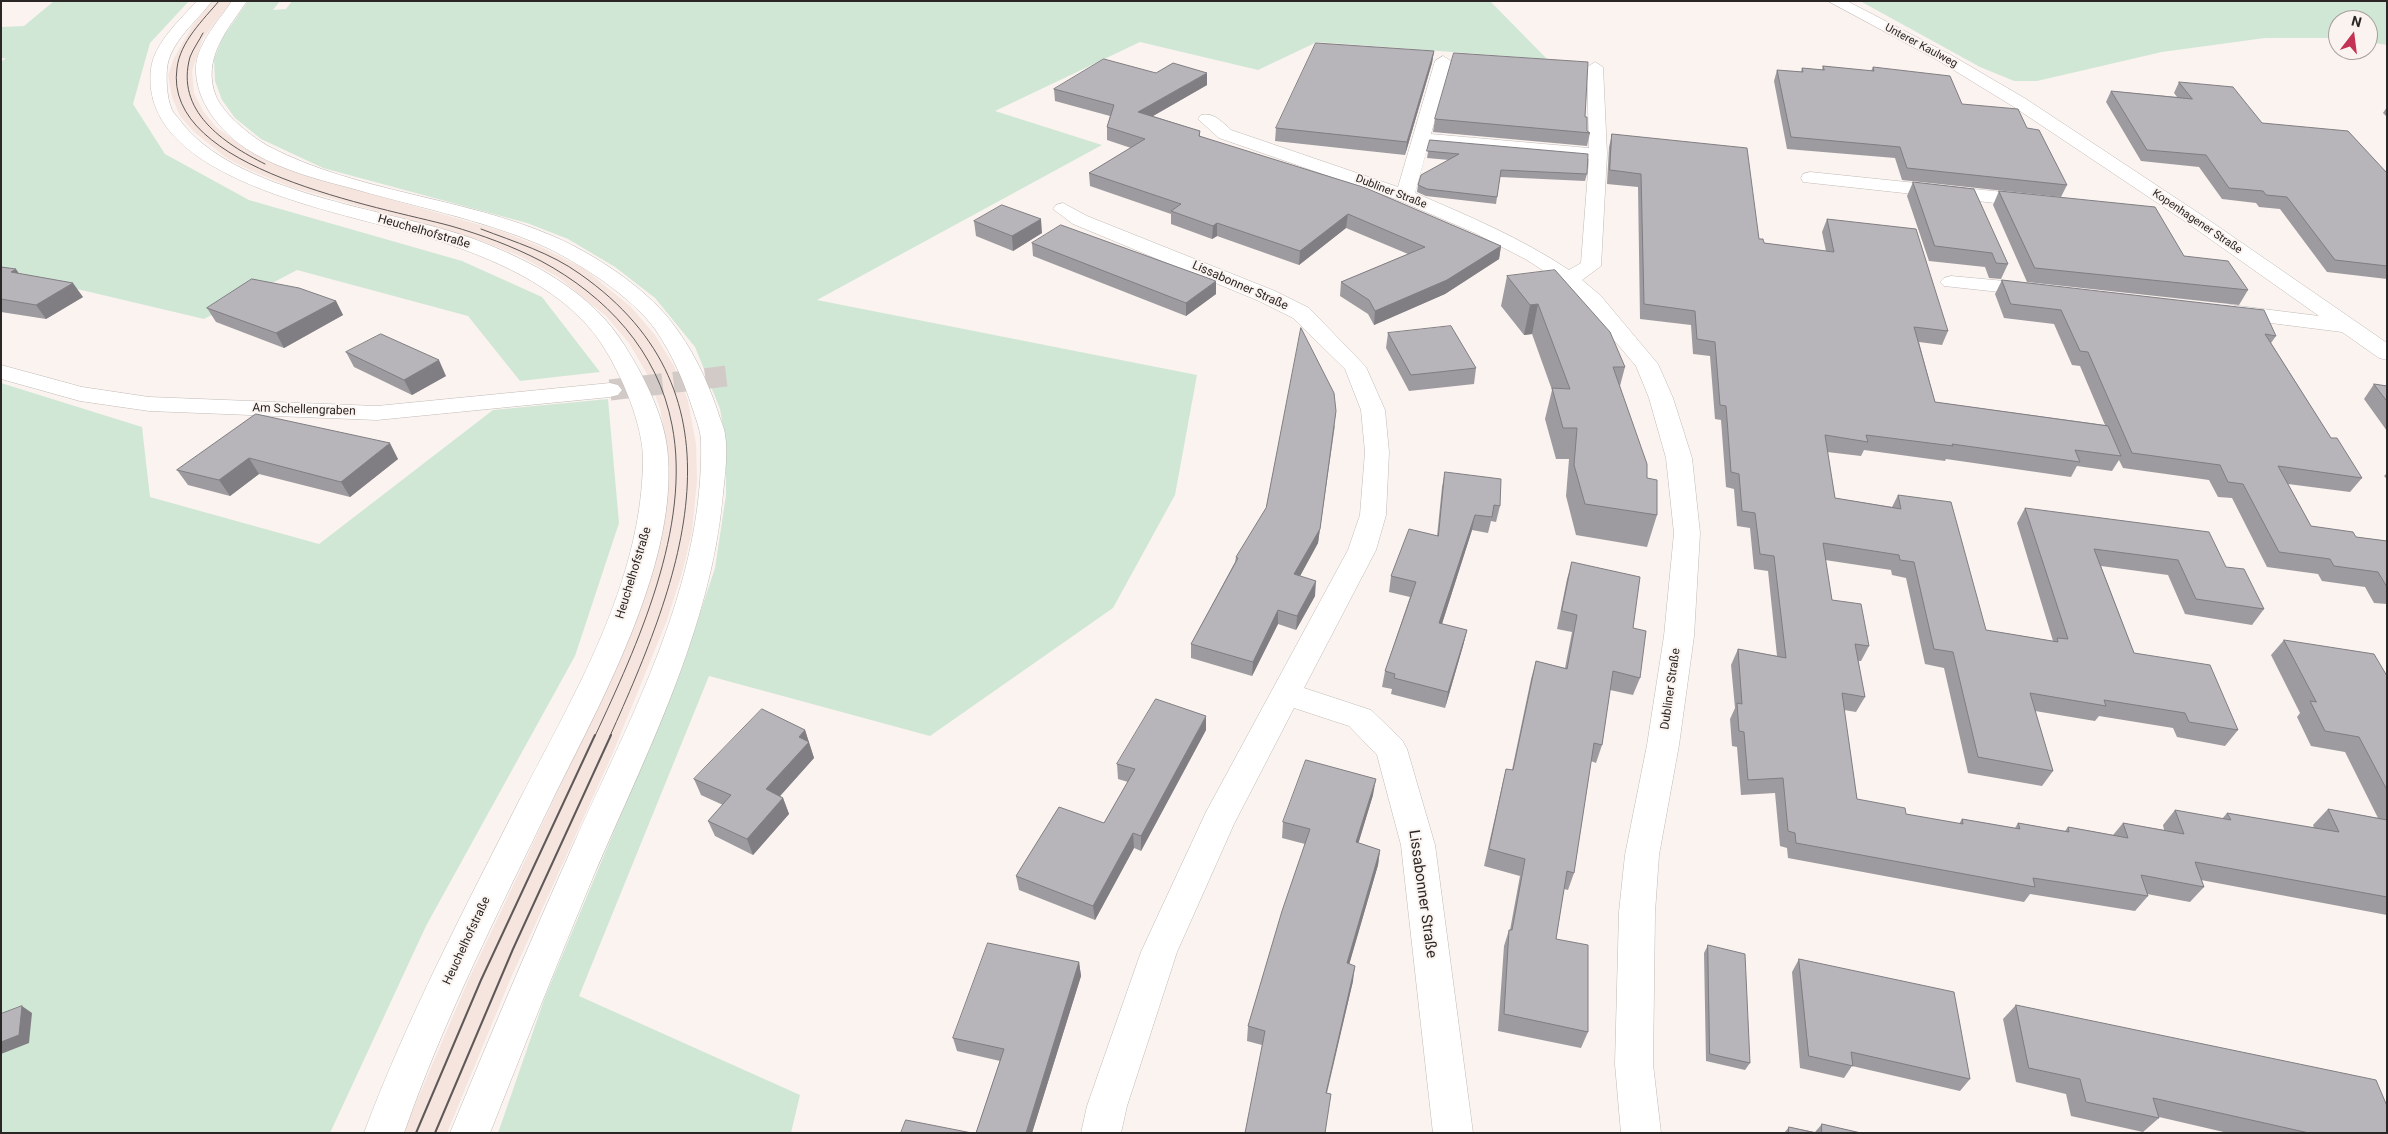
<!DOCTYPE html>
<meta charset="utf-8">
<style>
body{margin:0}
#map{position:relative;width:2388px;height:1134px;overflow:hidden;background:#fbf3ef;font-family:Roboto,sans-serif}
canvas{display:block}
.frame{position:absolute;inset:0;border:2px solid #292625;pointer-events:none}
.north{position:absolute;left:2328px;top:10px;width:50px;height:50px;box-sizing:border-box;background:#fbf3ef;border:1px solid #a7a19e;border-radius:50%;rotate:15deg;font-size:14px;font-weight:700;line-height:20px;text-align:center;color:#292625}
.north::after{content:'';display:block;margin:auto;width:18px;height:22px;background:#c33353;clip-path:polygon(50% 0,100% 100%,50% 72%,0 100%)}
</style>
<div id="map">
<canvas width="2388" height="1134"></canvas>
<div class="frame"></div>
<div class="north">N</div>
</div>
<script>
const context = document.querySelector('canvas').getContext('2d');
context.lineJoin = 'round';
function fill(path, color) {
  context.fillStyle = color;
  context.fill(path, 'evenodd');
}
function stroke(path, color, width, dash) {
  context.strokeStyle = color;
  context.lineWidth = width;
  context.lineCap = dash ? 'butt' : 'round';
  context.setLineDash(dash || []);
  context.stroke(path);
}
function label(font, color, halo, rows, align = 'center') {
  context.font = font + ' Roboto,sans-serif';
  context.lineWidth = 4;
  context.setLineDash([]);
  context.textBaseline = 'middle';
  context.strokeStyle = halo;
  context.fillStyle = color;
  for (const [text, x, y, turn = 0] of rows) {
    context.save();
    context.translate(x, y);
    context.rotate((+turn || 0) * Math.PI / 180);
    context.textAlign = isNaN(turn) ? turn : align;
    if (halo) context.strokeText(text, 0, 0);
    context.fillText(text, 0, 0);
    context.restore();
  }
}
const built = new Path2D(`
 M213 1H232L203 38 192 71 194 93 203 111 216 127 250 152 291 171 501 231 541 247 583 268 631 307 655 335 674 366 688 401 696 444 697 480 692 532 682 573 667 620 612 755 510 980 447 1133H403L468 981 613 674 667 450 660 408 647 374 629 343 606 316 558 277 520 256 482 241 291 187 252 171 228 159 194 132 180 116 172 97 168 75 174 58 194 23Z`);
const green = new Path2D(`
 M54 1H189L150 43 133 104 165 154 249 200 462 261 542 297 600 372 520 381 468 316 297 270 204 319 1 271V62L6 58H1V27L24 26Z
 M248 1H280L273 10 286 9 292 1H1490L1547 59 1317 42 1258 70 1140 42 995 111 1102 145 817 300 1197 375 1175 495 1113 608 930 736 709 676 579 996 800 1095 791 1133H498L545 997 682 668 715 568 726 495V445L720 409 695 347 655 298 615 267 568 239 527 223 323 168 261 139 235 118 222 100 215 81 214 59 223 37Z
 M1860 1H2387V45L2368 42V20H2338V38H2265L2162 52 2037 81H2014L1980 67Z
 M1 383 142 427 150 497 319 544 493 410 608 399 619 523 575 656 426 926 330 1133H1Z`);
const minorTunnel = new Path2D(`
 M610 390 736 375`);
const minor = new Path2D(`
 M1828 1H1847L1951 55 2026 99 2200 214 2387 343V360L2379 358 2342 332 2223 317 2220 312 2223 307 2231 305 2319 316 2186 222 2014 107 1939 61Z
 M1443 56 1451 61 1431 134 1589 148 1587 67 1595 62 1603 67 1607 154 1601 266 1582 280 1600 295 1658 364 1673 398 1692 458 1700 533 1694 636 1679 745 1659 855 1655 912 1653 1064 1661 1133H1621L1615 1064 1619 912 1625 855 1647 745 1664 636 1674 533 1666 458 1649 398 1636 366 1584 305 1562 283 1527 260 1475 233 1398 200 1219 138 1198 119 1201 115C1214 112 1222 122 1231 130L1398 187 1435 61ZM1428 145 1589 159 1581 263 1569 270C1521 238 1469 216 1415 193Z
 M1810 172 2032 195 2039 197 2042 201 2039 205 2032 207 1803 182 1801 178 1803 174Z
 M1063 203 1087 216 1275 291 1309 308 1366 367 1385 410 1389 452 1386 515 1376 550 1304 688 1371 710 1402 740 1407 749 1435 845 1473 1133H1433L1401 845 1377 755 1349 726 1294 708 1234 824 1177 952 1127 1106 1121 1133H1081L1087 1106 1141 952 1206 812 1348 550 1360 515 1365 452 1361 410 1345 369 1293 318 1259 301 1073 224 1053 209 1056 205Z
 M1951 276 2037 284 2045 285 2048 290 2045 295 2037 296 1944 286 1940 282 1944 278Z
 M1 365 82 387 149 397 377 406 610 383 618 385 622 390 618 395 610 397 377 420 149 411 80 401 1 379Z`);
const major = new Path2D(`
 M197 1H212C197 21 169 43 167 69 166 79 167 98 171 107 172 112 176 115 179 119 234 195 389 208 474 239 532 261 592 292 625 346 645 378 666 419 668 457 676 569 599 705 551 803 499 911 444 1019 404 1133H364C407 1018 465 908 520 799 574 694 641 584 643 462 644 426 621 373 601 343 567 292 502 262 445 243 366 215 137 187 151 69 154 43 180 20 197 1Z
 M232 1H247C228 29 201 59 216 96 223 114 253 138 270 147 359 193 464 197 555 237 594 254 644 287 670 320 692 348 707 379 718 412 720 419 724 427 725 434 728 452 725 475 723 494 711 629 647 752 594 875 558 961 524 1047 490 1133H450C490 1036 531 939 574 843 631 716 705 583 701 439 700 429 696 419 693 410 683 379 673 356 655 329 632 297 577 261 541 245 483 220 409 205 347 187 316 179 283 170 255 154 226 138 198 107 196 73 194 46 218 22 232 1Z`);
const tramFar1 = new Path2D(`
 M219 1C203 20 180 42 177 68 162 170 381 207 451 226 482 235 512 246 541 261 606 296 658 351 672 425 692 527 637 646 595 736
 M203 33C199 41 193 49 190 57 175 111 223 143 265 164
 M481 229C515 242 551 253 580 274 754 396 681 578 610 736`);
const tram = new Path2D(`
 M416 1133 481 980 595 735
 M435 1133 513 949 611 735`);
const wall = new Path2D(`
 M1434 51 1432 63 1405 155 1275 141 1276 128Z
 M1823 66 1871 71 1873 67 1962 104 2027 128 2067 185 2061 197 1902 180 1895 158 1787 149 1774 81 1777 70 1801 72 1802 68 1822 70Z
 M2179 82 2262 123 2387 173V279L2327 272 2280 209 2259 207 2256 203 2222 199 2199 167 2141 161 2106 102 2111 91 2177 97 2174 93Z
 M1207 85 1153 116 1200 131V136L1501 246 1499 259 1445 294 1374 325 1368 314 1340 296 1341 282 1408 254 1346 228 1299 265 1217 236 1212 239 1171 224V214L1090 186 1089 173 1131 148 1107 140V127L1110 116 1055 101 1054 89Z
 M2387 107V117L2383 113Z
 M1585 117 1587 131 1590 133 1587 146 1433 132 1435 119Z
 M1612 134 1759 239 1764 243 1826 251 1822 232 1827 219 1948 331 1942 345 1919 342 1935 402 2105 425 2080 366 2072 365 2054 324 2004 318 1995 294 2002 280 2276 336 2271 343 2331 438 2362 478 2350 492 2288 484 2311 526 2356 537 2387 541V604L2374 603 2365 587 2322 581 2318 574 2267 567 2232 498 2218 497 2209 480 2123 468 2119 460 2112 471 2077 466 2071 477 1946 459 1945 461 1864 450 1861 456 1827 452 1835 498 1892 507 1898 495 1986 630 2053 641 2017 523 2025 508 2226 567 2264 609 2252 625 2185 614 2168 575 2101 566 2134 653 2238 730 2225 746 2177 737 2173 728 2099 716 2095 721 2035 711 2053 771 2042 786 1968 773 1944 668 1925 664 1906 578 1892 575 1891 570 1825 560 1832 600 1869 646 1861 661H1858L1865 697 1856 712 1844 710 1857 799 1906 814 1959 824 1962 819 2015 828 2018 823 2065 831 2068 827 2113 835 2123 823 2164 830 2163 825 2175 810 2222 819 2227 813 2314 828 2313 825 2328 809 2378 818 2345 752 2311 746 2297 717 2300 713 2271 655 2284 640 2387 676V915L2201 880 2204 887 2190 902 2147 894 2148 896 2135 911 2030 894 2024 902 1788 858 1787 848 1780 846 1775 793 1741 795 1737 747 1732 746 1730 719 1735 708 1731 665 1738 649 1777 656 1768 571 1754 569 1750 528 1737 526 1734 489 1726 487 1721 420 1715 419 1710 356 1693 354 1691 325 1640 319 1638 187 1607 184 1609 147Z
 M1430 140 1587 174 1585 181 1500 177 1496 204 1426 196 1417 192 1418 185 1449 160 1427 158Z
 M1913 182 2008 264 2001 279 1989 278 1985 267 1929 261 1907 196Z
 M1999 191 2184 256 2248 290 2239 305 2027 282 1993 205Z
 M974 221 1042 233 1013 251 976 236Z
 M1032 243 1216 294 1186 316 1033 256Z
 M1 267 19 274 83 297 46 319 1 312Z
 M1507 276 1625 367 1620 386 1647 478 1657 515 1647 547 1576 535 1566 496 1569 459H1556L1545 419 1552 390 1532 334 1524 335 1501 306Z
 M336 301 343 315 284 348 216 322 207 308Z
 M1388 333 1476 368 1474 384 1409 391 1386 348Z
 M346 352 446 376 412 395 354 367Z
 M2374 384 2387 386V431L2364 399Z
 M256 414 398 459 350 497 259 474 230 496 188 485 177 470Z
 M1335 425 1318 543 1300 576 1315 596 1296 630 1278 624 1252 676 1191 658V644L1235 562 1236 557Z
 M1445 472 1500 506 1496 522 1491 521 1488 533 1472 530 1442 624 1467 630 1463 646 1445 708 1391 694 1392 689 1382 687 1385 671 1410 597 1389 592 1391 576 1437 536 1442 487Z
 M2387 473V479L2384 476Z
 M1572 562 1633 628 1640 678 1633 695 1610 690 1602 745 1596 763 1591 761 1574 873 1568 890 1564 889 1556 939 1588 1032 1581 1048 1498 1031 1504 946 1509 930H1510L1520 876 1484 866 1502 786 1506 769 1512 770 1531 679 1536 661 1565 668 1572 632 1557 629 1567 579Z
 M805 730 814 758 780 796 783 798 789 814 753 855 715 836 708 821 723 805 701 795 694 779Z
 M1206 730 1141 851 1134 848 1095 920 1019 890 1016 876 1104 823 1128 782 1118 779 1117 764Z
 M1373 795 1358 843 1380 850 1378 865 1349 964 1353 981 1327 1093 1325 1133 1262 1045 1247 1041 1248 1026 1305 844 1282 838 1283 822Z
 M1708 945 1750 1063 1745 1070 1706 1061 1704 953Z
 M1799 959 1970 1079 1960 1091 1852 1066 1844 1078 1800 1068 1792 972Z
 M1079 962 1081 976 1032 1133H976L1000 1061 957 1051 953 1038Z
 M2016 1005 2387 1133H2228L2159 1117V1118L2143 1132 2071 1116 2066 1094 2016 1082 2003 1019Z
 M1822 1124 1861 1133H1784L1789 1127 1815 1132Z`);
const shadedWall = new Path2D(`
 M1434 51 1432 63 1405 155 1407 142Z
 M1207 73V85L1139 124 1138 112Z
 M1348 214 1346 228 1299 265 1300 251Z
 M1041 219 1042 233 1013 251 1012 236Z
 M1217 223V236L1212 239 1213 226Z
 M1501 246 1499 259 1445 294 1374 325 1375 311Z
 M16 269 26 284 11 272Z
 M1216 281V294L1186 316V303Z
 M73 283 83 297 46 319 36 305Z
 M336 301 343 315 284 348 276 333Z
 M1538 304 1532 334 1524 335 1530 305Z
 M439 360 446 376 412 395 404 380Z
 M1336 411 1318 543 1293 589 1294 574Z
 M390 443 398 459 350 497 341 482Z
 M249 458 259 474 230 496 219 480Z
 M1475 515 1472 530 1437 639 1439 623Z
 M1316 581 1315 596 1296 630 1297 616Z
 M1278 610V624L1252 676 1253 662Z
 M1467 630 1463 646 1445 708 1448 692Z
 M1206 716V730L1141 851V836Z
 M805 730 814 758 772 805 766 789 799 737Z
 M1376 779 1373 795 1354 858 1356 842Z
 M783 798 789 814 753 855 747 839Z
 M1133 833 1134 848 1095 920 1093 906Z
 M1380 850 1378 865 1345 979 1347 963Z
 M1079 962 1081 976 1032 1133H1026Z
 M1355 966 1353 981 1323 1107 1326 1093Z
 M22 1006 32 1013 29 1043 1 1054V1042Z`);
const building = new Path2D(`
 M1316 43 1434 51 1407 142 1276 128Z
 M1454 53 1588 62 1585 117H1587V131L1590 133 1435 119Z
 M1104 59 1156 73 1173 63 1207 73 1138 112 1200 131 1199 136 1366 188 1501 246 1447 280 1375 311 1369 300 1341 282 1425 247 1348 214 1300 251 1217 223 1213 226 1171 211 1181 204 1089 173 1145 139 1107 127 1114 105 1054 89Z
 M1823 66 1874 71 1873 67 1950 76 1962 104 2018 109 2027 128 2039 130 2067 185 1907 168 1900 147 1791 137 1777 70 1803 72 1802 68 1824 70Z
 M2179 82 2233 87 2262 123 2348 131 2387 173V266L2335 260 2287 197 2266 195 2263 191 2229 188 2206 155 2147 150 2111 91 2192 99Z
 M1612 134 1747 148 1759 239H1763L1764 243 1834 252 1827 219 1916 229 1948 331 1914 327 1935 402 2108 426 2121 456 2075 450 2080 462 1952 444 1953 446 1866 435 1868 442 1825 435 1835 498 1901 509 1898 495 1951 502 1986 630 2058 642 2057 638 2068 639 2025 508 2209 532 2226 567 2244 569 2264 609 2196 599 2178 560 2094 549 2134 653 2210 665 2238 730 2189 722 2185 713 2104 700 2106 706 2030 693 2053 771 1978 757 1953 652 1934 649 1914 562 1900 560 1899 555 1823 543 1832 600 1861 604 1869 646 1855 644 1865 697 1842 693 1857 799 1905 808 1906 814 1963 824 1962 819 2020 829 2018 823 2069 832 2068 827 2128 838 2123 823 2184 834 2175 810 2231 820 2227 813 2339 832 2328 809 2387 820V897L2195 862 2204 887 2141 875 2148 896 2033 878 2035 887 1796 843 1795 833 1788 831 1783 778 1748 780 1744 732 1739 731 1737 703 1742 704 1738 649 1786 658 1774 556 1760 554 1755 513 1742 511 1739 474 1731 472 1726 406 1720 405 1715 342 1697 339 1695 311 1644 304 1641 174 1610 170Z
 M1430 140 1588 154 1587 174 1501 170 1497 197 1427 189 1418 185 1421 175 1459 154 1427 151Z
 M1913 182 1974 189 2008 264 1996 263 1992 253 1935 246Z
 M1999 191 2155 207 2184 256 2228 261 2248 290 2035 268Z
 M1002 205 1041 219 1012 236 974 221Z
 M1061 225 1216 281 1186 303 1032 243Z
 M1 267 16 269 11 272 73 283 36 305 1 299Z
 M1555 270 1610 332 1625 367H1613L1647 464V478L1657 480V515L1585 504 1574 465 1577 428H1563L1552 388 1570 389 1538 304 1530 305 1507 276Z
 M252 279 299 288 336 301 276 333 207 308Z
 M2002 280 2264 310 2276 336 2265 334 2331 438H2337L2362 478 2278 466 2311 526 2353 532 2356 537 2387 541V587L2378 572 2334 566 2330 559 2279 552 2243 484 2228 482 2220 465 2132 453 2088 352 2080 351 2061 310 2011 304Z
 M1451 326 1476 368 1411 375 1388 333Z
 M1301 328 1334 393 1336 411 1320 529 1294 574 1316 581 1297 616 1278 610 1253 662 1191 644 1238 558 1236 557 1266 508Z
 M381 334 439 360 404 380 346 352Z
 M2374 384 2387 386V401Z
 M256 414 390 443 341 482 249 458 219 480 177 470Z
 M1445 472 1501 479 1500 506 1494 505 1492 517 1475 515 1439 623 1467 630 1448 692 1394 678 1395 674 1385 671 1416 582 1391 576 1409 529 1438 536Z
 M1572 562 1640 577 1633 628 1646 631 1640 678 1613 671 1602 745 1594 743 1574 873 1567 871 1556 939 1588 945V1032L1504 1014 1509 930H1512L1525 859 1489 849 1506 769 1513 770 1536 661 1567 669 1577 615 1562 611Z
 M2284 640 2374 654 2387 676V790L2359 737 2325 731 2310 701 2316 702Z
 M1156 699 1206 716 1141 836 1133 833 1093 906 1016 876 1059 807 1104 823 1135 769 1117 764Z
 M762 709 805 730 799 737 809 742 766 789 783 798 747 839 708 821 731 795 694 779Z
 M1306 760 1376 779 1356 842 1380 850 1347 963 1355 966 1326 1093 1331 1094 1325 1133H1245L1265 1031 1248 1026 1282 911 1310 829 1283 822Z
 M988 943 1079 962 1026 1133H976L1004 1049 953 1038Z
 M1708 945 1745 954 1750 1063 1710 1054Z
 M1799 959 1954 992 1970 1079 1851 1052 1853 1066 1809 1056Z
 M2016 1005 2376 1080 2387 1106V1133H2309L2153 1098 2159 1118 2086 1102 2080 1079 2029 1068Z
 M22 1006 19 1035 1 1042V1014Z
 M906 1120 972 1133H901Z
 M1822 1124 1861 1133H1822Z
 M1789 1127 1816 1133H1789Z`);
const farStreetnames = [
 ["Unterer Kaulweg",1921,46,28],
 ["Dubliner Straße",1391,192,21],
 ["Kopenhagener Straße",2197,222,34]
];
const streetNames = [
 ["Heuchelhofstraße",424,232,16],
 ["Lissabonner Straße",1240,286,24],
 ["Am Schellengraben",304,410,2],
 ["Heuchelhofstraße",634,573,-73],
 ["Dubliner Straße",1671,689,-82],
 ["Heuchelhofstraße",467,941,-65]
];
const nearStreetnames = [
 ["Lissabonner Straße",1422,894,82]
];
fill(built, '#f5e5de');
fill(green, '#d1e7d6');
stroke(minorTunnel, '#d1cac7', 21, [21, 11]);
stroke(minor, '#c1bab6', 1);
stroke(major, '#c1bab6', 1);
fill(minor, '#fff');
fill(major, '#fff');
stroke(tramFar1, '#5e5958', 1);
stroke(tram, '#5e5958', 2);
fill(wall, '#9d9ba0');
fill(shadedWall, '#807e82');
fill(building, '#b7b4ba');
stroke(building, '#807e82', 1);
label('11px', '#292625', '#fbf3ef', farStreetnames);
label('12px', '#292625', '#fbf3ef', streetNames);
label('15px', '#292625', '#fbf3ef', nearStreetnames);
</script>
